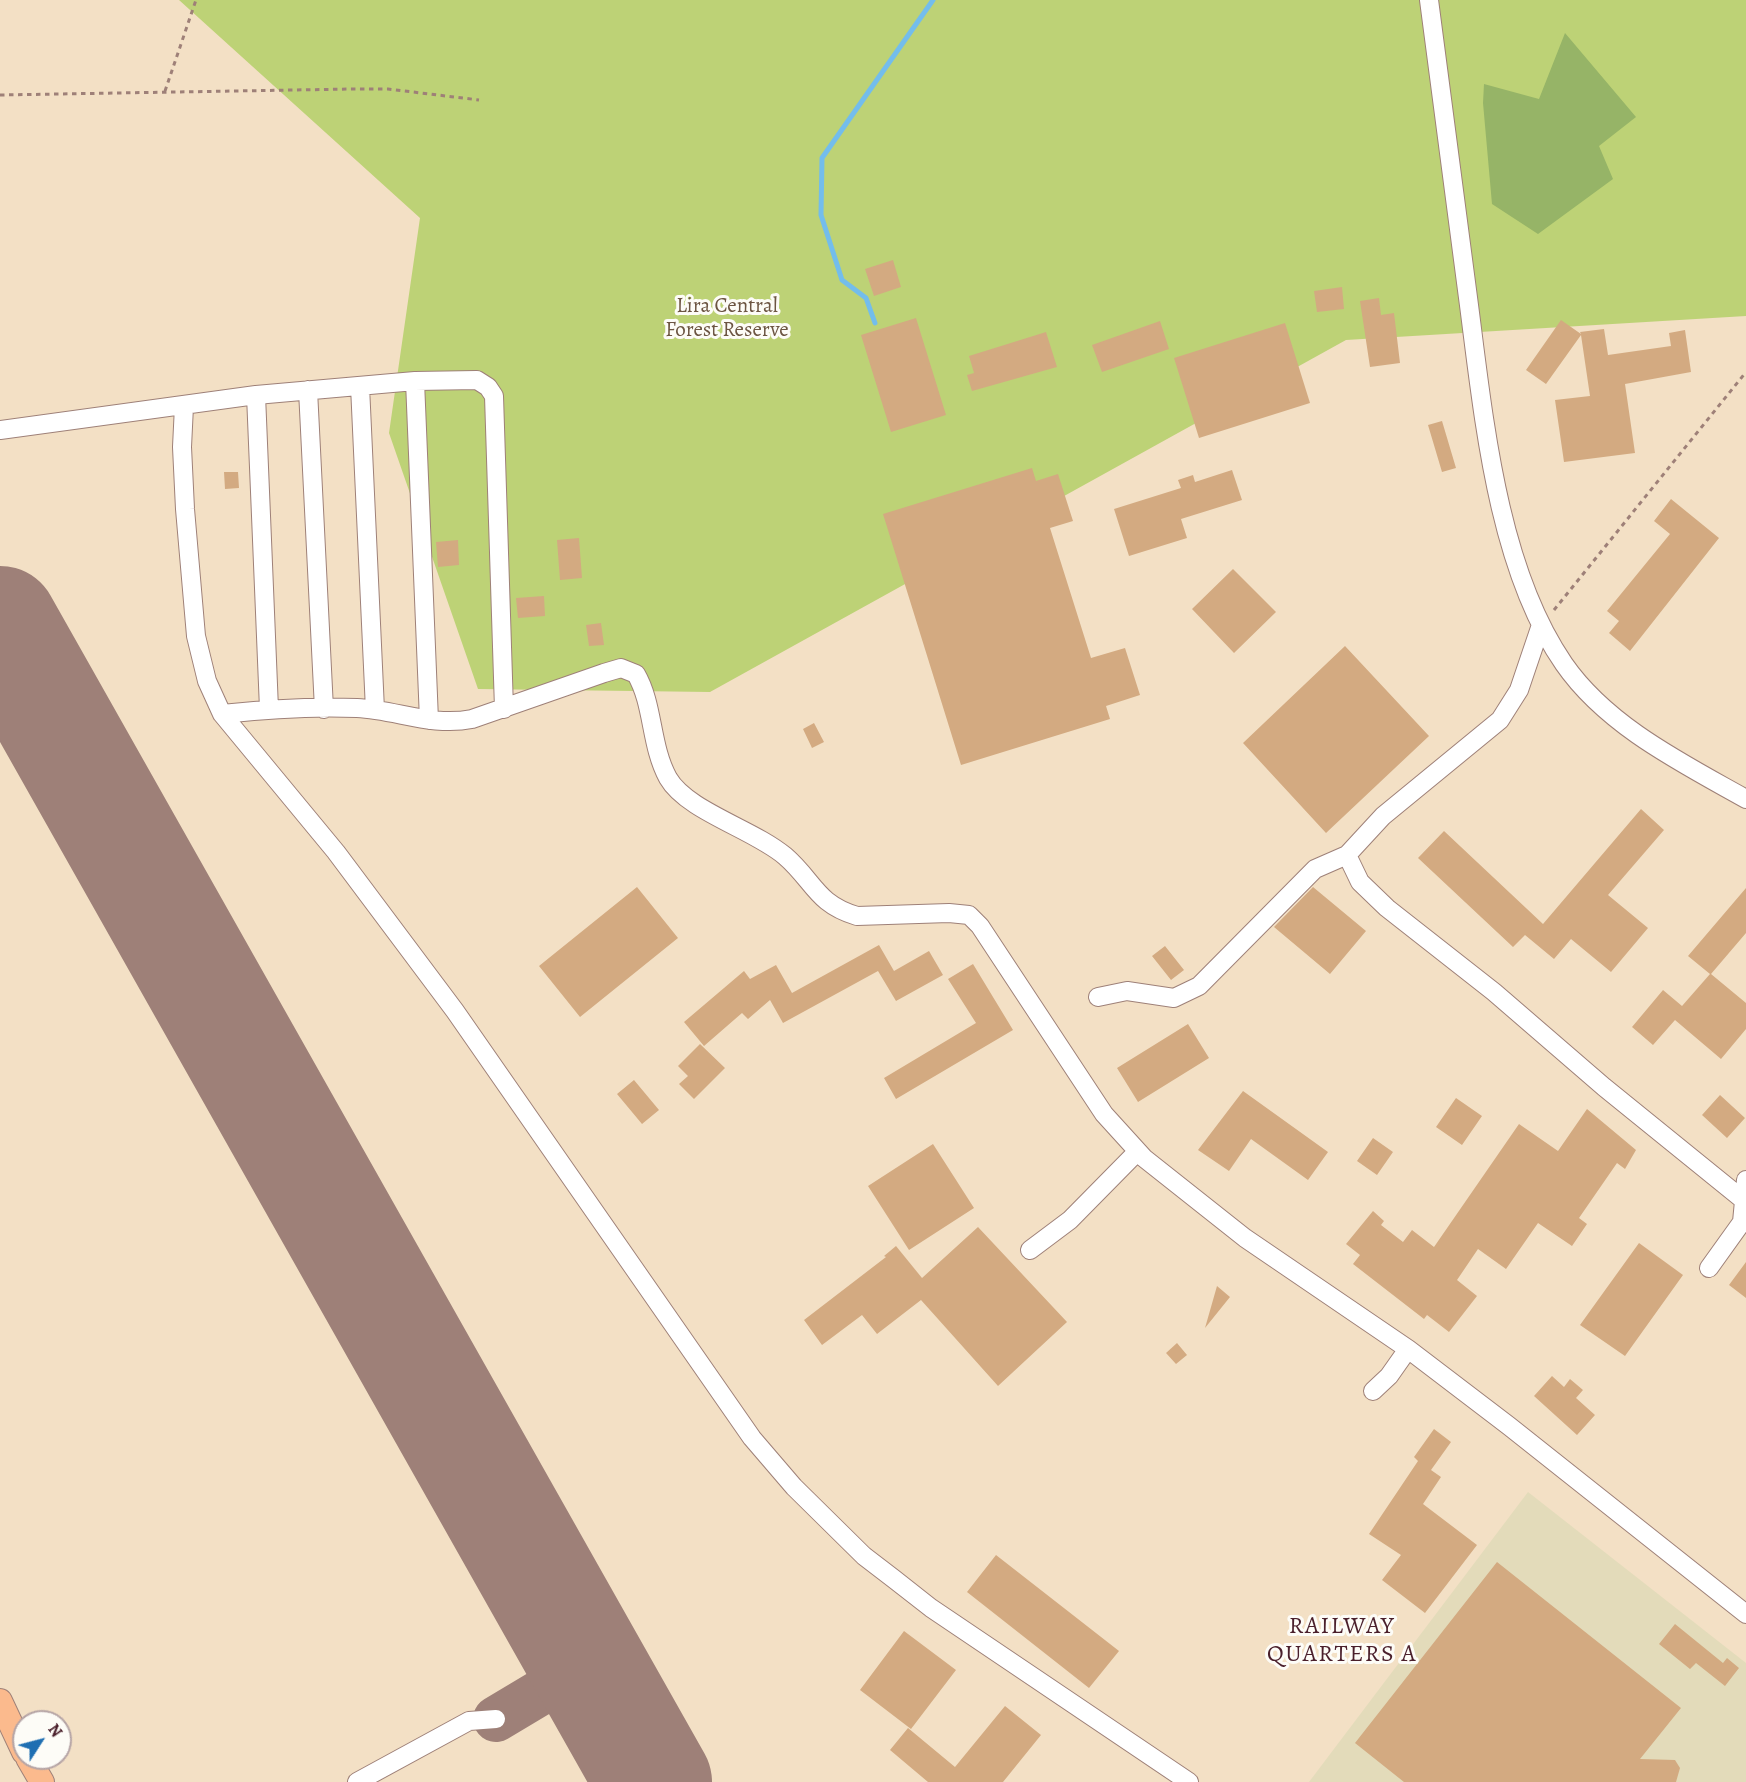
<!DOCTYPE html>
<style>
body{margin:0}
#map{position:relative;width:1746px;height:1782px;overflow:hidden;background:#f3e0c5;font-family:Alegreya,serif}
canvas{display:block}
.north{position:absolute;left:12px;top:1710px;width:60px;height:60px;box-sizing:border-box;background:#fdfcf7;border:2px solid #b5a4a5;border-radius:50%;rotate:54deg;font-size:16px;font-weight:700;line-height:24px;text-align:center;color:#4a1f2b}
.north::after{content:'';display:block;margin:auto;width:21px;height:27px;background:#1f6fb2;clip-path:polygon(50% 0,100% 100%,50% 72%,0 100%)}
</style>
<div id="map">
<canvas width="1746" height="1782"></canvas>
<div class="north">N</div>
</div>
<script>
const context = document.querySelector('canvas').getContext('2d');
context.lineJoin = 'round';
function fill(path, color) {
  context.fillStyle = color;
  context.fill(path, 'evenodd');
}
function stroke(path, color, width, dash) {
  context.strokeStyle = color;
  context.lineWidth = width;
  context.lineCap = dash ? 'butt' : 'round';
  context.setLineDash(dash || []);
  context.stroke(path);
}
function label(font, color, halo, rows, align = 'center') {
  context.font = font + ' Alegreya,serif';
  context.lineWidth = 6;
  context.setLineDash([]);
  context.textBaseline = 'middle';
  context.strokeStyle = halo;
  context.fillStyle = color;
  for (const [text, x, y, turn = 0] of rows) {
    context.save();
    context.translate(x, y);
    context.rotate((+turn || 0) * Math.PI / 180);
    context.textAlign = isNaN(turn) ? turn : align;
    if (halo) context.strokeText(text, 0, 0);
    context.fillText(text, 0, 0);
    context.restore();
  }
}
const built = new Path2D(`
 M1528 1492 1746 1663V1782H1309Z`);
const green = new Path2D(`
 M179 0H1746V316L1346 340 710 692 478 689 389 433 420 218Z`);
const forest = new Path2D(`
 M1565 33 1636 117 1599 146 1613 179 1538 234 1492 204 1483 103 1484 84 1539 99Z`);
const stream = new Path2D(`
 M875 323 866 298 842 280 821 215 822 158 933 0`);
const taxiway = new Path2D(`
 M496 1719 588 1664`);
const runway = new Path2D(`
 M0 624 654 1782`);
const building = new Path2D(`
 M893 260 901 287 874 296 865 269Z
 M1342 287 1344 309 1317 312 1314 291Z
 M1379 298 1381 315 1394 313 1400 363 1370 367 1360 301Z
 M916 318 946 415 891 432 861 335Z
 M1561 320 1581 334 1580 332 1604 329 1608 355 1671 346 1669 333 1685 330 1691 372 1625 384 1635 453 1564 462 1555 400 1590 396 1581 335 1546 384 1526 370Z
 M1160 321 1169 349 1102 372 1092 345Z
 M1285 323 1310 403 1199 438 1174 358Z
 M1046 332 1057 367 972 391 967 375 974 373 969 356Z
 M1442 421 1456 468 1442 472 1428 425Z
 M1032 468 1036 481 1058 474 1073 521 1050 528 1091 658 1125 648 1140 695 1106 706 1110 719 961 765 883 514Z
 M1232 470 1242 500 1181 519 1187 538 1129 556 1114 509 1181 488 1178 480 1193 475 1195 482Z
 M224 472H238L239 488 225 489Z
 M1671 499 1719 538 1630 651 1609 633 1619 621 1607 611 1670 534 1654 521Z
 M579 538 582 578 560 580 557 540Z
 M458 540 459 565 438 567 436 542Z
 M1233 569 1276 612 1234 653 1192 609Z
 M544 596 545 616 518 618 516 598Z
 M601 623 604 645 589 646 586 625Z
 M1345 646 1429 736 1326 833 1243 743Z
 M814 723 824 742 812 748 803 729Z
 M1641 809 1664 830 1608 895 1648 928 1611 972 1571 939 1554 959 1525 935 1513 947 1418 858 1444 831 1543 924Z
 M637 887 678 938 580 1017 539 966Z
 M1313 887 1366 931 1330 974 1274 927Z
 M1746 888V933L1711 974 1746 1003V1029L1721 1059 1675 1020 1653 1045 1632 1027 1663 990 1682 1006 1710 974 1688 956Z
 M879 945 894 971 929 951 943 975 896 1001 878 971 783 1023 770 1000 748 1019 742 1013 704 1046 684 1022 744 971 750 979 776 965 792 993Z
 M1165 946 1184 970 1171 980 1152 956Z
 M973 964 1013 1030 896 1099 884 1078 976 1023 948 979Z
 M1188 1024 1209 1058 1138 1102 1117 1068Z
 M700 1044 725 1068 694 1099 679 1084 688 1076 678 1066Z
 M634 1080 659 1110 642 1124 617 1094Z
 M1243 1091 1328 1152 1308 1180 1251 1139 1229 1171 1198 1150Z
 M1720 1095 1745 1118 1727 1138 1702 1115Z
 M1456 1098 1482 1116 1462 1145 1436 1127Z
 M1587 1109 1636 1150 1625 1169 1617 1163 1579 1218 1587 1224 1572 1246 1538 1223 1506 1269 1478 1249 1457 1280 1477 1296 1449 1332 1427 1315 1424 1319 1353 1264 1360 1255 1346 1244 1373 1211 1384 1221 1381 1225 1403 1242 1412 1230 1434 1247 1519 1124 1558 1151Z
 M1373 1138 1393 1152 1377 1175 1357 1161Z
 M933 1144 974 1208 909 1250 868 1186Z
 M978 1227 1067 1322 998 1386 921 1300 877 1334 862 1315 822 1345 804 1320 886 1257 884 1256 896 1246 922 1278Z
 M1639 1243 1683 1275 1625 1356 1580 1325Z
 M1746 1262V1298L1729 1285Z
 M1217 1286 1230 1297 1205 1328Z
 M1177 1343 1187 1355 1176 1364 1166 1353Z
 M1552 1376 1564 1387 1570 1379 1583 1390 1576 1398 1595 1415 1577 1435 1534 1396Z
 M1434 1429 1451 1442 1431 1470 1441 1477 1423 1504 1477 1545 1425 1613 1382 1580 1401 1555 1369 1534 1418 1461 1414 1457Z
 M996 1555 1119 1651 1089 1688 967 1592Z
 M1497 1562 1681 1708 1640 1759 1675 1760 1680 1768 1676 1782H1404L1355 1743Z
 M1675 1624 1723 1663 1727 1658 1739 1668 1725 1686 1696 1663 1690 1669 1659 1644Z
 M904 1631 956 1670 911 1729 860 1690Z
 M1005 1706 1041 1735 1003 1782H928L890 1750 908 1728 955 1767Z`);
const path = new Path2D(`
 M165 91 196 0
 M0 95 352 89H388L479 100
 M1554 610 1746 372`);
const minor = new Path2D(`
 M1429 0C1442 97 1455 194 1467 290 1483 409 1495 564 1564 664 1607 726 1682 763 1746 799
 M415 381 429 720
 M360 386 375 710
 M308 390 324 709
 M256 395 269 709
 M184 406 182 447 185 509 196 636 207 681 222 714 336 852 455 1011 752 1438 794 1487 864 1556 894 1579 931 1608 1189 1782
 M0 430 256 395 415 381 477 380 488 387 494 396 504 709
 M222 714C267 709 312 706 357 708 397 710 432 727 472 719L604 673 621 668 636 674C654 705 650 745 668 778 687 811 753 829 785 856 814 881 816 904 857 916L949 913 969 915 980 926 1104 1114 1144 1158 1245 1238 1408 1349 1509 1426 1746 1614
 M1347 855 1360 882 1387 908 1494 992 1604 1087 1746 1202
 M1098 997 1127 991 1174 998 1199 986 1315 869 1347 855 1383 816 1500 720 1519 690 1541 625
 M1030 1250 1070 1220 1137 1152
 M1709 1268 1742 1222 1746 1180
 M1373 1391 1389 1376 1408 1349
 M357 1782 469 1721 496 1719`);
const major = new Path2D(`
 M0 1701 24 1752
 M28 1758 42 1782`);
const parkNames = [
 ["Lira Central",727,307],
 ["Forest Reserve",727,331]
];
const quarterNames = [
 ["RAILWAY",1342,1627],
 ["QUARTERS A",1342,1655]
];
fill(built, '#e3dbba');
fill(green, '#bdd276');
fill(forest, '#96b467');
stroke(stream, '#73bdec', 5);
stroke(taxiway, '#9e8078', 46);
stroke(runway, '#9e8078', 116);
fill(building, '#d3aa81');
stroke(minor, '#9e8078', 20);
stroke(major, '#9e8078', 26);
stroke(path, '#9e8078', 3, [4.5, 4.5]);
stroke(minor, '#fff', 18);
stroke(major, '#fbba8d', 24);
label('21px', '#6c5542', '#fdfcf7', parkNames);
context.letterSpacing = '1.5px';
label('24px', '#4a1f2b', '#fdfcf7', quarterNames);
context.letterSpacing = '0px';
</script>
